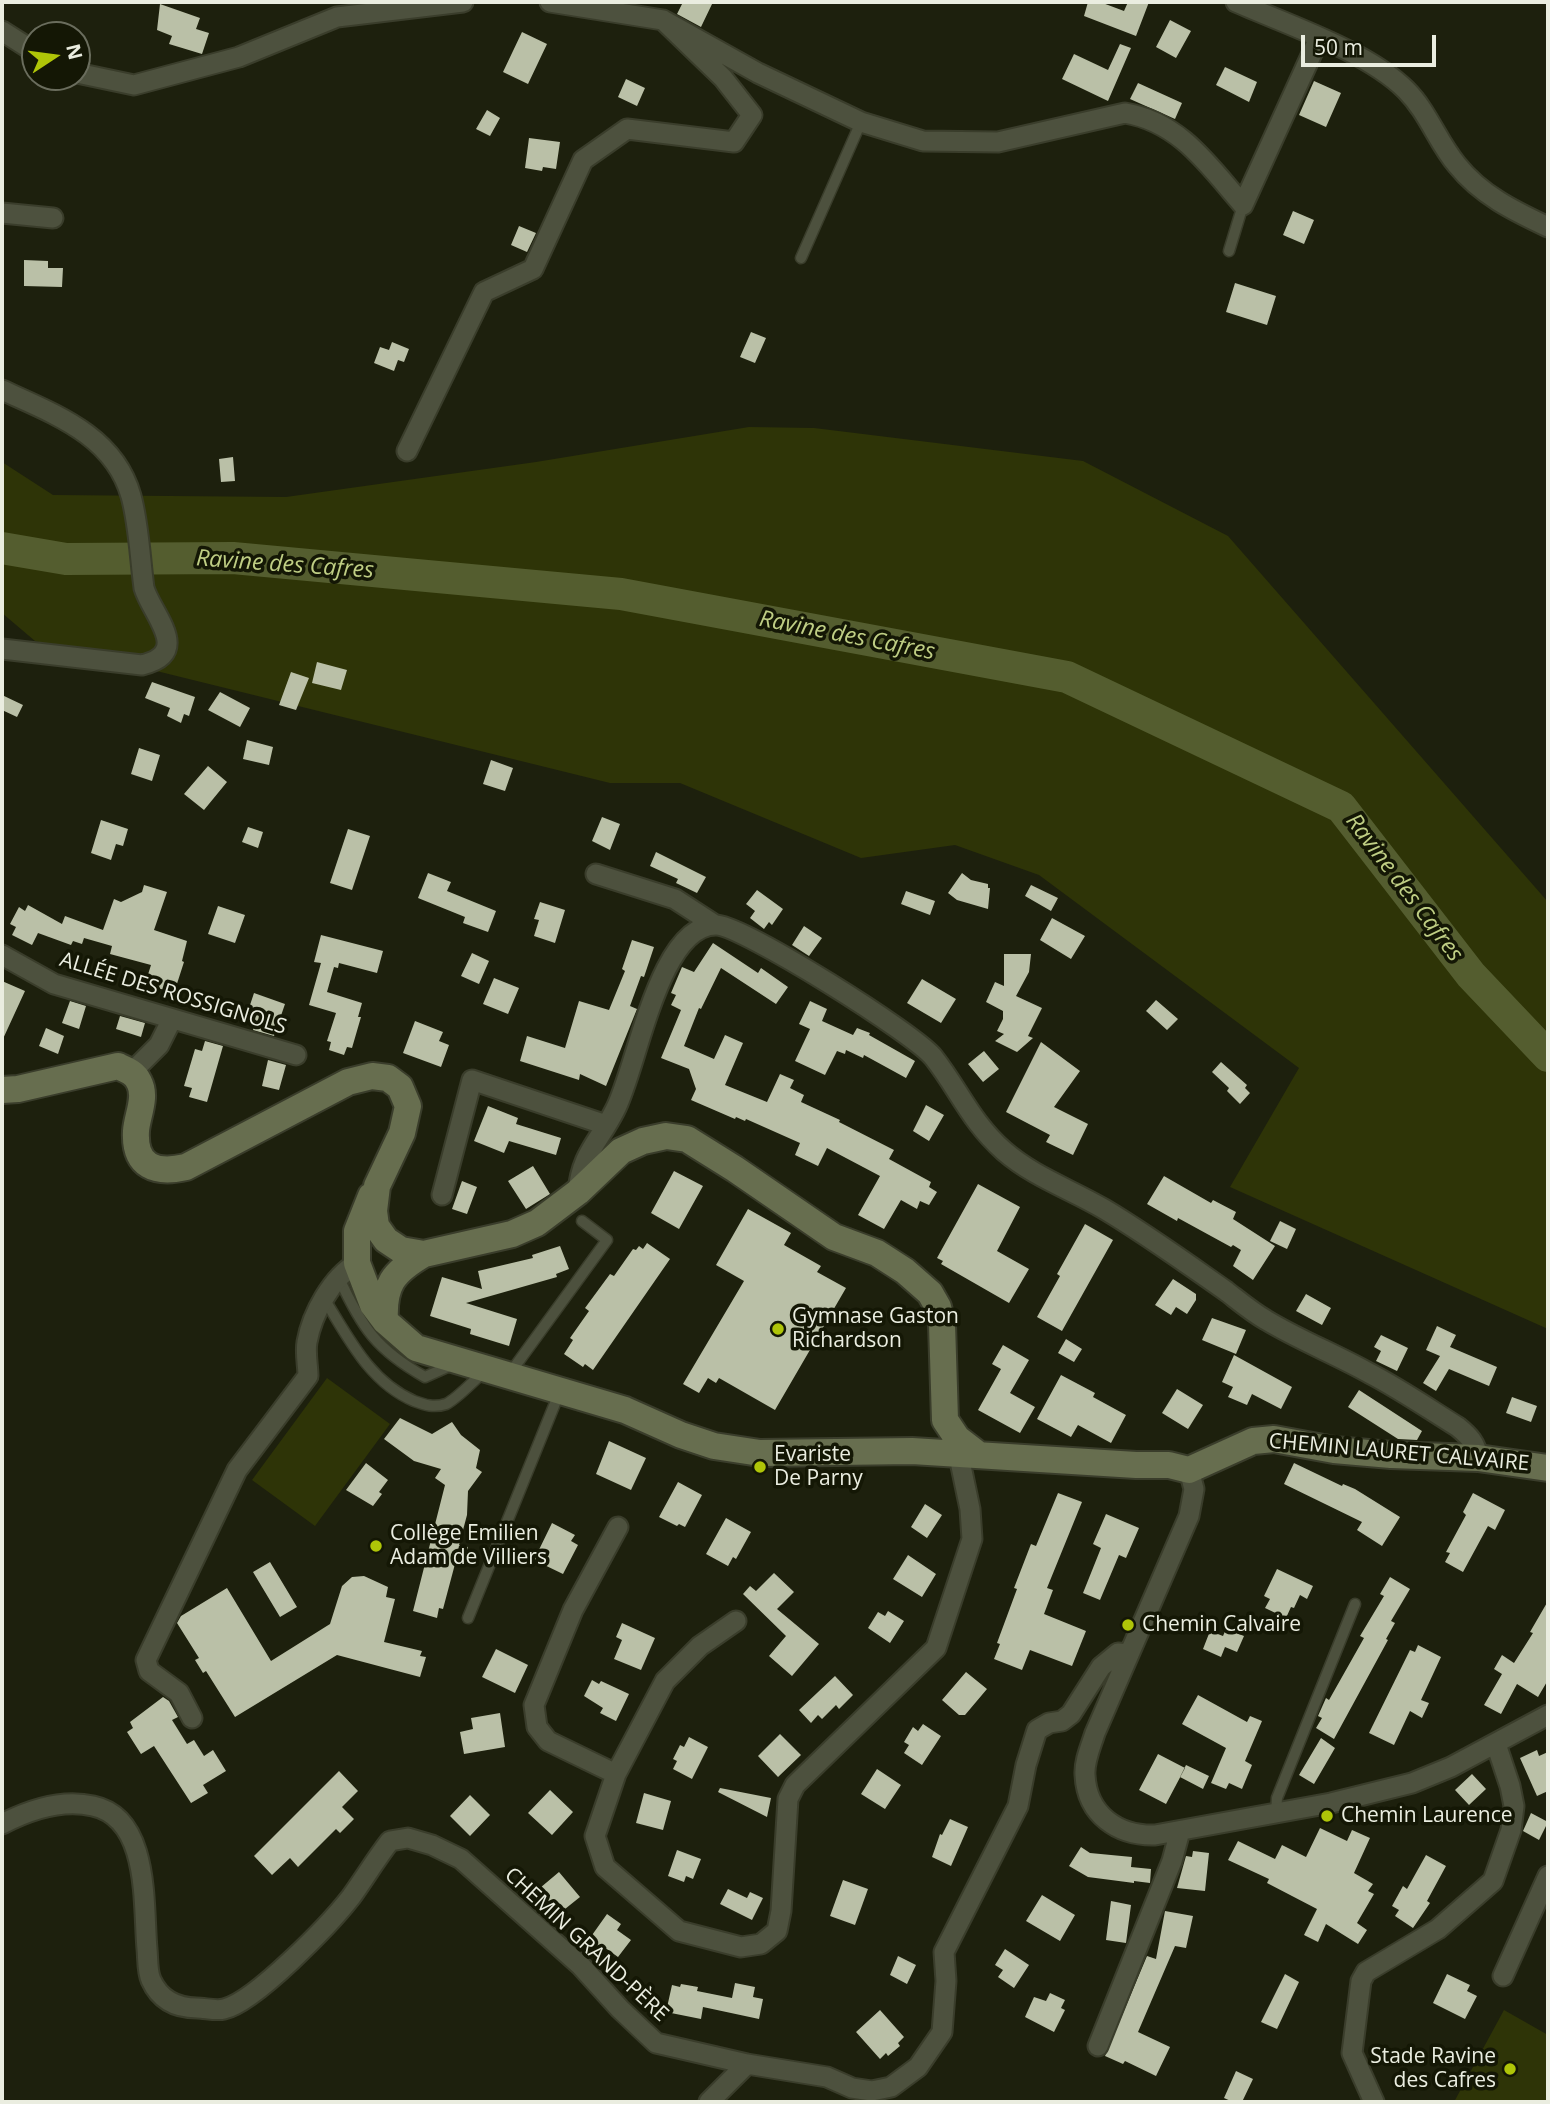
<!DOCTYPE html>
<meta charset="utf-8">
<style>
body{margin:0}
#map{position:relative;width:1550px;height:2104px;overflow:hidden;background:#1d200d;font-family:"Open Sans",sans-serif}
canvas{display:block}
.frame{position:absolute;inset:0;border:4px solid #eaede0;pointer-events:none}
.north{position:absolute;left:21px;top:21px;width:70px;height:70px;box-sizing:border-box;background:#141705;border:2px solid #6a6d5d;border-radius:50%;rotate:77deg;font-size:19px;font-weight:700;line-height:28px;text-align:center;color:#eaede0}
.north::after{content:'';display:block;margin:auto;width:24px;height:32px;background:#afc508;clip-path:polygon(50% 0,100% 100%,50% 72%,0 100%)}
.scale{position:absolute;left:1301px;top:35px;width:135px;height:32px;box-sizing:border-box;border:4px solid #eaede0;border-top:0;padding-left:9px;font-size:21px;line-height:24px;white-space:nowrap;color:#eaede0;-webkit-text-stroke:5px #141705;paint-order:stroke}
</style>
<div id="map">
<canvas width="1550" height="2104"></canvas>
<div class="frame"></div>
<div class="north">N</div>
<div class="scale">50 m</div>
</div>
<script>
const context = document.querySelector('canvas').getContext('2d');
context.lineJoin = 'round';
function fill(path, color) {
  context.fillStyle = color;
  context.fill(path, 'evenodd');
}
function stroke(path, color, width, dash) {
  context.strokeStyle = color;
  context.lineWidth = width;
  context.lineCap = dash ? 'butt' : 'round';
  context.setLineDash(dash || []);
  context.stroke(path);
}
function label(font, color, halo, rows, align = 'center') {
  context.font = font + ' "Open Sans",sans-serif';
  context.lineWidth = 7;
  context.setLineDash([]);
  context.textBaseline = 'middle';
  context.strokeStyle = halo;
  context.fillStyle = color;
  for (const [text, x, y, turn = 0] of rows) {
    context.save();
    context.translate(x, y);
    context.rotate((+turn || 0) * Math.PI / 180);
    context.textAlign = isNaN(turn) ? turn : align;
    if (halo) context.strokeText(text, 0, 0);
    context.fillText(text, 0, 0);
    context.restore();
  }
}
const green = new Path2D(`
 M749 427 814 428 1083 461 1228 536 1548 902V1329L1230 1187 1299 1068 1039 875 955 845 861 858 680 783H610L35 641 2 613V462L53 495 286 497 536 462Z
 M327 1378 390 1424 315 1526 252 1480Z
 M1504 2010 1548 2035V2102H1454Z`);
const river = new Path2D(`
 M2 548 66 559 233 558 621 594 1067 677 1341 807 1471 975 1548 1056`);
const building = new Path2D(`
 M683 2H713L701 27 677 14Z
 M1088 2H1100L1124 11 1128 2H1149L1136 36 1084 16Z
 M160 4 200 18 196 29 209 33 202 54 169 44 172 36 157 30Z
 M1170 20 1191 31 1176 58 1156 47Z
 M522 32 547 44 528 84 503 72Z
 M1120 44 1131 48 1108 101 1062 79 1074 54 1108 70Z
 M1225 67 1257 82 1249 102 1216 85Z
 M626 79 645 88 637 106 618 97Z
 M1314 81 1341 93 1326 127 1299 115Z
 M1138 83 1182 103 1175 119 1130 99Z
 M487 110 500 118 490 136 476 129Z
 M529 138 560 142 556 169 543 167 542 171 525 168Z
 M1293 211 1314 220 1304 244 1283 235Z
 M519 226 536 233 527 252 511 245Z
 M24 260 48 261V268H63L62 287 24 286Z
 M1235 283 1276 296 1267 325 1226 312Z
 M751 332 766 338 755 363 740 357Z
 M392 342 409 349 404 362 398 360 394 371 374 363 380 347 389 350Z
 M233 457 235 481 221 482 219 459Z
 M317 662 347 670 341 690 312 683Z
 M291 672 309 678 296 710 279 705Z
 M152 682 195 697 189 716 184 714 181 723 167 716 170 708 145 698Z
 M220 692 250 708 240 727 208 710Z
 M2 695 23 705 17 717 2 710Z
 M247 740 273 747 269 765 243 759Z
 M139 748 160 755 152 781 131 774Z
 M491 760 513 768 505 791 483 784Z
 M208 766 227 782 204 810 184 794Z
 M602 817 620 824 610 850 592 841Z
 M101 820 128 829 123 846 116 844 111 860 91 853Z
 M248 827 263 832 258 848 242 842Z
 M348 829 370 836 352 890 330 883Z
 M656 852 706 877 697 893 676 883 678 879 650 866Z
 M428 873 451 882 447 891 496 911 488 932 463 923 465 917 418 898Z
 M962 873 971 880 988 884V888H990L988 909 957 900 948 893Z
 M144 885 167 892 154 930 187 941 182 961 184 962 174 993 145 984 151 965 110 954 112 946 84 938 82 944 73 941 71 945 38 933 32 945 12 935 16 927 10 924 19 907 25 911 28 905 62 924 65 916 103 930 114 899 121 902 142 892Z
 M1031 885 1058 898 1051 911 1025 896Z
 M757 890 783 909 772 925 769 922 764 929 750 918 755 911 746 904Z
 M906 891 935 901 930 915 901 904Z
 M540 902 565 910 555 943 534 936 539 920 534 919Z
 M218 906 245 915 235 943 208 934Z
 M1052 918 1085 936 1071 959 1040 940Z
 M804 926 822 938 809 956 792 945Z
 M321 935 383 951 377 973 339 963 338 968 334 967 327 992 362 1003 358 1017H361L352 1048 347 1047 344 1055 329 1050 331 1042 327 1041 336 1013 309 1005 321 963 314 962Z
 M632 940 654 947 644 977 641 976 630 1006 637 1009 606 1086 580 1074 579 1080 520 1061 527 1036 565 1048 579 1001 609 1010 625 971 622 969Z
 M713 943 758 973 761 968 788 987 776 1004 721 968 701 1009 699 1008 684 1046 714 1059 725 1035 743 1043 725 1085 767 1102 780 1074 794 1080 790 1088 804 1095 801 1102 840 1120 839 1122 894 1150 889 1159 931 1182 929 1187 937 1192 929 1205 920 1201 917 1209 901 1200 884 1229 858 1215 880 1176 827 1148 818 1166 795 1155 800 1143 746 1119 745 1121 736 1117 735 1119 691 1100 696 1089 689 1069 661 1058 681 1010 671 1005 676 995 671 993 682 967 694 972Z
 M472 953 489 961 479 984 461 976Z
 M1004 954H1031L1029 972 1016 996 1042 1008 1028 1036 1033 1038 1017 1052 995 1041 1004 1034 997 1031 1003 1019V1011L986 1002 995 982 1004 986Z
 M494 978 519 988 508 1014 483 1004Z
 M922 979 956 999 941 1023 907 1003Z
 M2 981 25 991 2 1041Z
 M254 993 285 1004 274 1036 253 1030 256 1020 246 1017Z
 M1156 1000 1178 1019 1167 1030 1146 1011Z
 M70 1001 86 1006 79 1029 62 1023Z
 M810 1001 827 1009 822 1021 853 1035 857 1028 870 1033 869 1035 915 1061 906 1078 864 1055 863 1058 846 1050 845 1054 837 1051 825 1075 795 1061 810 1029 799 1024Z
 M120 1016 145 1023 141 1037 116 1029Z
 M415 1021 443 1032 439 1041 449 1045 441 1067 403 1053Z
 M46 1028 64 1036 58 1054 39 1046Z
 M205 1041 223 1046 207 1102 189 1097 192 1088 184 1086 195 1049 202 1051Z
 M1041 1042 1080 1071 1054 1107 1088 1124 1073 1155 1046 1142 1050 1135 1006 1112Z
 M984 1051 999 1069 983 1082 968 1064Z
 M268 1060 286 1065 279 1090 262 1086Z
 M1221 1062 1247 1085 1245 1088 1250 1093 1240 1104 1227 1091 1229 1088 1212 1072Z
 M926 1105 944 1115 929 1141 913 1131Z
 M488 1106 518 1118 516 1124 561 1138 556 1155 509 1141 504 1153 474 1141Z
 M533 1166 550 1194 526 1209 508 1181Z
 M674 1171 703 1186 679 1229 651 1213Z
 M1164 1176 1211 1203 1213 1200 1236 1212 1233 1219 1275 1246 1253 1280 1233 1266 1241 1250 1233 1245 1231 1247 1178 1218 1177 1221 1147 1204Z
 M462 1181 477 1187 467 1214 452 1209Z
 M978 1184 1020 1207 997 1251 1029 1269 1009 1303 941 1264 943 1261 937 1258Z
 M748 1209 791 1233 784 1245 821 1266 817 1272 846 1288 775 1410 719 1378 716 1383 708 1378 699 1393 683 1384 744 1281 716 1265Z
 M1280 1221 1296 1229 1287 1249 1270 1241Z
 M1085 1224 1113 1240 1062 1331 1037 1317 1060 1276 1057 1274Z
 M647 1243 670 1259 593 1370 585 1364 583 1367 564 1354 573 1340 570 1338 589 1311 585 1308 610 1274 614 1276 633 1249 636 1250 639 1246 643 1249Z
 M560 1246 569 1269 556 1274 557 1277 466 1303 517 1319 509 1346 470 1334 471 1329 430 1316 442 1277 482 1289 478 1271 533 1258 532 1255Z
 M1173 1279 1196 1294V1300L1187 1314 1176 1307 1171 1315 1155 1305Z
 M1306 1294 1331 1308 1322 1325 1296 1311Z
 M1212 1318 1246 1330 1236 1354 1202 1340Z
 M1437 1326 1456 1335 1450 1347 1497 1367 1489 1386 1449 1369 1436 1391 1423 1383 1440 1356 1426 1350Z
 M1381 1335 1408 1348 1397 1371 1376 1361 1381 1351 1374 1347Z
 M1066 1339 1082 1349 1074 1362 1058 1353Z
 M1003 1345 1029 1360 1010 1393 1035 1407 1020 1433 978 1410 1001 1369 992 1364Z
 M1234 1355 1292 1387 1281 1409 1252 1394 1247 1405 1228 1397 1233 1387 1222 1382Z
 M1061 1375 1095 1393 1093 1397 1126 1415 1111 1443 1078 1425 1071 1437 1037 1419Z
 M1177 1389 1203 1405 1188 1429 1162 1413Z
 M1359 1390 1422 1431 1417 1440 1398 1439 1348 1407Z
 M1512 1397 1537 1406 1531 1422 1506 1413Z
 M400 1418 432 1434 452 1422 461 1435 480 1450 476 1468 482 1472 468 1491 467 1515 459 1545 468 1547 463 1566 455 1564 443 1609 439 1608 437 1618 413 1611 445 1485 435 1478 441 1469 414 1461 384 1439Z
 M609 1441 646 1458 631 1490 596 1474Z
 M366 1463 388 1480 379 1492 382 1494 373 1506 346 1490Z
 M1294 1463 1342 1486 1343 1484 1355 1489 1400 1517 1382 1546 1357 1530 1362 1522 1284 1484Z
 M678 1482 702 1495 685 1527 679 1524 677 1526 659 1517Z
 M1058 1493 1082 1502 1047 1588 1053 1590 1044 1614 1086 1631 1072 1666 1030 1650 1022 1670 994 1659 1000 1644 997 1643 1017 1589 1014 1588 1031 1544 1036 1546Z
 M1473 1493 1505 1510 1495 1530 1488 1526 1463 1572 1445 1562 1450 1553 1446 1552 1466 1515 1463 1512Z
 M925 1504 942 1515 927 1538 911 1527Z
 M1106 1514 1139 1528 1126 1558 1119 1555 1100 1600 1083 1593 1101 1548 1093 1544Z
 M726 1518 751 1532 736 1559 733 1557 728 1566 706 1554Z
 M552 1523 575 1535 571 1541 578 1545 563 1574 534 1560Z
 M908 1555 936 1574 922 1597 893 1579Z
 M270 1562 297 1607 280 1617 253 1572Z
 M1277 1569 1313 1586 1307 1599 1300 1595 1294 1608 1291 1607 1286 1618 1265 1608 1270 1599 1264 1596Z
 M774 1573 794 1592 777 1609 819 1644 792 1676 769 1656 786 1636 743 1594 750 1586 756 1591Z
 M364 1576 388 1587 386 1597 395 1599 384 1642 422 1651 420 1656 426 1657 420 1677 337 1655 235 1717 206 1671 203 1673 195 1660 199 1658 177 1623 181 1616 227 1588 271 1661 330 1624 342 1586 352 1577Z
 M1390 1577 1410 1589 1391 1621 1395 1623 1386 1639 1388 1640 1334 1739 1316 1728 1322 1718 1318 1716 1326 1698 1329 1700 1364 1638 1360 1636 1384 1596 1380 1594Z
 M1548 1601V1680L1538 1697 1517 1684 1501 1714 1484 1705 1502 1674 1494 1669 1502 1655 1514 1663 1533 1633 1530 1632Z
 M888 1611 904 1621 890 1643 868 1628 878 1612 885 1616Z
 M622 1623 655 1638 641 1670 614 1659 622 1640 616 1637Z
 M1226 1629 1244 1636 1237 1652 1225 1647 1221 1657 1203 1649 1210 1631 1223 1636Z
 M1418 1645 1441 1657 1421 1700 1429 1703 1422 1718 1410 1711 1394 1745 1369 1733 1410 1650 1415 1652Z
 M496 1649 528 1665 515 1693 482 1677Z
 M966 1672 987 1689 965 1715H959L942 1700Z
 M835 1676 853 1695 839 1709 836 1705 822 1719 818 1715 811 1723 799 1710Z
 M592 1680 599 1684 601 1681 629 1694 616 1721 600 1713 603 1708 584 1696Z
 M1198 1695 1247 1722 1250 1716 1262 1721 1245 1761 1252 1765 1242 1789 1229 1783 1226 1789 1211 1783 1226 1748 1182 1724Z
 M163 1697 169 1701 178 1717 172 1720 187 1744 194 1740 204 1756 213 1750 226 1771 203 1785 208 1793 191 1803 154 1746 141 1754 127 1732 133 1728 130 1722Z
 M500 1713 505 1747 464 1754 460 1732 473 1729 471 1718Z
 M923 1724 941 1736 922 1765 904 1753 909 1745 904 1742 913 1727 918 1731Z
 M780 1734 801 1755 778 1777 758 1756Z
 M689 1737 708 1747 692 1779 673 1769 677 1761 673 1759 680 1745 684 1747Z
 M1321 1738 1335 1748 1314 1784 1299 1775Z
 M1537 1750 1539 1756 1548 1752V1791L1537 1796 1520 1758Z
 M1158 1754 1185 1768 1166 1804 1139 1790Z
 M1186 1765 1209 1776 1203 1789 1180 1777Z
 M877 1769 901 1785 885 1809 861 1794Z
 M339 1771 358 1791 342 1807 354 1819 340 1833 336 1829 298 1867 290 1858 272 1875 254 1856Z
 M1472 1774 1486 1789 1469 1805 1455 1790Z
 M720 1788 771 1798 767 1817 718 1792Z
 M550 1790 573 1812 552 1835 528 1813Z
 M644 1793 671 1801 663 1830 636 1823Z
 M470 1795 490 1815 470 1836 450 1816Z
 M1531 1813 1548 1822 1539 1840 1523 1831Z
 M950 1819 968 1827 951 1866 932 1857 940 1834 942 1835Z
 M1320 1828 1347 1841 1352 1830 1370 1838 1354 1873 1373 1884 1368 1891 1374 1894 1357 1923 1367 1930 1358 1944 1326 1924 1318 1942 1304 1935 1317 1909 1267 1883 1269 1879 1228 1860 1238 1841 1275 1859 1282 1845 1306 1857Z
 M1081 1847 1090 1853 1132 1857 1131 1867 1151 1869 1150 1883 1134 1881V1883L1088 1877 1069 1866Z
 M677 1850 701 1859 693 1879 686 1876 684 1882 668 1876Z
 M1193 1851 1209 1853 1205 1891 1177 1888 1186 1856 1192 1857Z
 M1426 1855 1446 1866 1427 1901 1430 1903 1413 1928 1395 1916 1399 1910 1392 1906 1403 1886 1407 1889Z
 M559 1872 580 1897 555 1917 534 1893Z
 M843 1880 868 1889 855 1925 830 1916Z
 M728 1889 747 1898 750 1892 763 1898 752 1920 720 1904Z
 M1042 1895 1075 1915 1060 1941 1026 1921Z
 M1111 1901 1131 1905 1126 1943 1106 1940Z
 M1165 1911 1193 1916 1186 1948 1175 1946 1138 2032 1170 2047 1156 2076 1125 2061 1123 2064 1105 2056 1147 1956 1156 1959Z
 M607 1914 621 1924 617 1930 631 1940 618 1957 604 1947 599 1955 585 1945Z
 M1005 1949 1029 1965 1014 1988 998 1977 1003 1970 995 1965Z
 M898 1956 916 1965 907 1984 890 1975Z
 M1285 1974 1299 1982 1277 2029 1261 2022Z
 M1447 1974 1470 1985 1467 1991 1477 1996 1465 2019 1433 2003Z
 M735 1983 755 1987 753 1997 763 1999 759 2019 703 2007 701 2019 666 2012 672 1985 680 1987 681 1984 698 1987 697 1991 732 1998Z
 M1050 1993 1065 2000 1061 2008 1065 2010 1054 2032 1025 2017 1034 1997 1046 2001Z
 M880 2010 904 2037 898 2043 900 2046 888 2056 886 2053 880 2059 856 2032Z
 M1236 2071 1253 2079 1242 2102H1233L1224 2098Z`);
const lane = new Path2D(`
 M1229 251 1243 205
 M801 258 861 122
 M339 1278C362 1328 377 1350 425 1377L454 1364
 M325 1300C349 1339 370 1382 414 1401 425 1405 434 1408 446 1404 457 1399 474 1380 484 1372
 M512 1375 513 1369 607 1240 582 1221
 M468 1618 560 1391
 M1276 1814 1277 1798 1355 1604`);
const street = new Path2D(`
 M1236 2C1288 25 1367 51 1406 90 1428 112 1437 141 1457 165 1481 195 1514 211 1548 227
 M663 20 758 73 861 122 923 141 998 142 1125 113C1180 122 1209 166 1243 205L1319 38
 M2 31 35 52
 M77 73 134 85 239 57 337 17 463 2
 M2 213 53 218
 M2 390C54 414 114 435 131 496 139 525 140 558 144 588 152 615 193 653 142 665L2 649
 M407 451 484 292 533 269 583 160 627 129 734 142 752 115 723 78 663 20 550 2
 M596 874 675 899 715 925
 M2 955 54 984 296 1055
 M132 1072 159 1045 172 1019
 M578 1192C581 1154 599 1142 615 1110 637 1069 658 925 716 925 742 925 917 1035 934 1058 959 1090 971 1122 1004 1151 1034 1177 1070 1189 1104 1209 1146 1234 1186 1263 1226 1291 1239 1301 1252 1312 1266 1320 1299 1340 1335 1354 1369 1373 1400 1389 1429 1409 1458 1427 1469 1436 1476 1443 1478 1458
 M442 1195 472 1080 606 1125
 M1189 1470 1194 1489 1189 1516 1095 1733C1091 1746 1084 1761 1085 1775 1087 1815 1118 1836 1155 1835L1331 1803 1412 1783 1451 1767 1548 1715
 M736 1621 700 1646 665 1681 616 1774 595 1836 605 1867 679 1931 741 1947 761 1944 777 1931 781 1911 788 1799 795 1785 936 1648 972 1539 970 1509 961 1466 962 1454
 M192 1718 179 1693 149 1671 146 1660 237 1470 308 1376C308 1366 305 1353 307 1342 312 1314 332 1277 357 1263
 M616 1774 548 1741 537 1727 534 1705 573 1610 618 1527
 M2 1824C29 1810 63 1799 93 1806 150 1818 143 1904 147 1949 148 1958 147 1971 151 1980 160 2000 176 2008 197 2008 205 2008 216 2011 224 2009 255 2002 330 1924 351 1897 364 1879 376 1859 390 1841L408 1838 432 1845 461 1859 581 1966 620 2009 656 2043 747 2064 827 2077 852 2088 872 2091 891 2087 918 2067 942 2032 946 1981 944 1952 1018 1806 1026 1765 1037 1730 1049 1723 1062 1721 1071 1714 1101 1667 1118 1653 1129 1654
 M1503 1976 1548 1876
 M1098 2046 1172 1861 1180 1831
 M709 2102 747 2064
 M1374 2102 1352 2053 1361 1981 1366 1972 1438 1929 1493 1881 1511 1830 1514 1806 1510 1786 1496 1744`);
const secondary = new Path2D(`
 M2 1090 18 1089 118 1066C127 1070 135 1073 139 1082 147 1097 137 1116 136 1131 134 1167 156 1174 186 1167L348 1082 372 1076 388 1078 400 1087 408 1106 402 1133 377 1186 374 1211 376 1226 386 1240 401 1250 424 1254 512 1234 537 1223 578 1192 621 1151 643 1141 666 1136 687 1139 735 1169 834 1237 877 1253 905 1271 930 1293 938 1307 942 1324 945 1420 957 1438 979 1455
 M371 1196 357 1231V1263L373 1305 385 1321 416 1348 625 1410 681 1435 714 1446 760 1453 912 1451 1136 1465H1169L1189 1470 1253 1441 1274 1439 1334 1450 1391 1455 1478 1458 1548 1468
 M385 1321C383 1285 393 1272 424 1254`);
const markers = [
 [778,1329,7,"#afc508"],
 [760,1467,7,"#afc508"],
 [376,1546,7,"#afc508"],
 [1128,1625,7,"#afc508"],
 [1327,1816,7,"#afc508"],
 [1510,2069,7,"#afc508"]
];
const streetNames = [
 ["ALLÉE DES ROSSIGNOLS",173,994,17],
 ["CHEMIN LAURET CALVAIRE",1399,1453,5],
 ["CHEMIN GRAND-PÈRE",586,1945,43]
];
const poiNames = [
 ["Gymnase Gaston",792,1317],
 ["Richardson",792,1341],
 ["Evariste",774,1455],
 ["De Parny",774,1479],
 ["Collège Emilien",390,1534],
 ["Adam de Villiers",390,1558],
 ["Chemin Calvaire",1142,1625],
 ["Chemin Laurence",1341,1816],
 ["Stade Ravine",1496,2057,"right"],
 ["des Cafres",1496,2081,"right"]
];
const waterNames = [
 ["Ravine des Cafres",285,565,4],
 ["Ravine des Cafres",847,636,11],
 ["Ravine des Cafres",1404,888,53]
];
fill(green, '#2e3407');
stroke(river, '#545d2f', 32);
fill(building, '#bac0a7');
stroke(lane, '#3a3d2b', 13);
stroke(street, '#3a3d2b', 23);
stroke(secondary, '#3a3d2b', 30);
stroke(lane, '#4d513e', 10);
stroke(street, '#4d513e', 19);
stroke(secondary, '#676e4f', 26);
for (const [x, y, r, color] of markers) {
  const dot = new Path2D();
  dot.arc(x, y, r, 0, 2 * Math.PI);
  context.fillStyle = color;
  context.fill(dot);
  stroke(dot, '#141705', 2.5);
}
label('21px', '#eaede0', '#141705', streetNames);
label('21px', '#eaede0', '#141705', poiNames, 'left');
label('italic 23px', '#bfce84', '#141705', waterNames);
</script>
